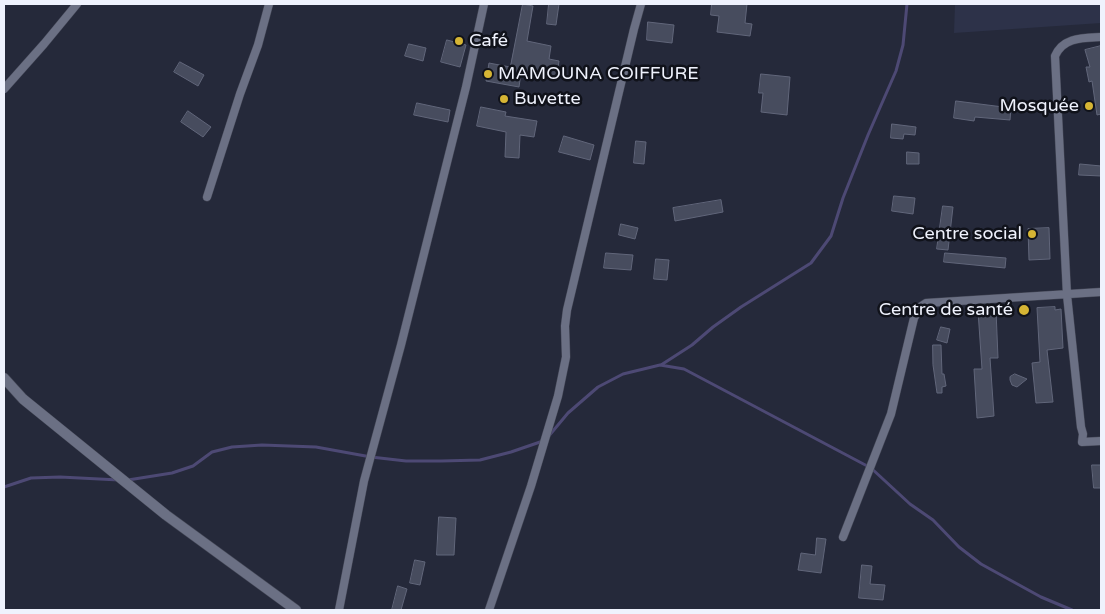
<!DOCTYPE html>
<meta charset="utf-8">
<style>
body{margin:0}
#map{position:relative;width:1105px;height:614px;overflow:hidden;background:#25293a;font-family:"Varela Round",sans-serif}
canvas{display:block}
.frame{position:absolute;inset:0;border:5px solid #eff2fd;pointer-events:none}
</style>
<div id="map">
<canvas width="1105" height="614"></canvas>
<div class="frame"></div>
</div>
<script>
const context = document.querySelector('canvas').getContext('2d');
context.lineJoin = 'round';
function fill(path, color) {
  context.fillStyle = color;
  context.fill(path, 'evenodd');
}
function stroke(path, color, width, dash) {
  context.strokeStyle = color;
  context.lineWidth = width;
  context.lineCap = dash ? 'butt' : 'round';
  context.setLineDash(dash || []);
  context.stroke(path);
}
function label(font, color, halo, rows, align = 'center') {
  context.font = font + ' "Varela Round",sans-serif';
  context.lineWidth = 5;
  context.setLineDash([]);
  context.textBaseline = 'middle';
  context.strokeStyle = halo;
  context.fillStyle = color;
  for (const [text, x, y, turn = 0] of rows) {
    context.save();
    context.translate(x, y);
    context.rotate((+turn || 0) * Math.PI / 180);
    context.textAlign = isNaN(turn) ? turn : align;
    if (halo) context.strokeText(text, 0, 0);
    context.fillText(text, 0, 0);
    context.restore();
  }
}
const built = new Path2D(`
 M955 4H1101V23L954 33Z`);
const stream = new Path2D(`
 M661 365 692 345 713 327 741 307 811 263 831 236 843 198 868 135 896 71 903 45 907 4
 M548 437 568 413 598 387 623 374 660 365 684 369 871 468 910 504 933 520 959 547 981 564 1041 597 1072 610
 M128 480 172 473 193 466 212 452 232 447 262 445 316 447 371 457 406 461H441L480 460 511 452 543 441
 M4 487 31 478 60 477 119 480`);
const building = new Path2D(`
 M523 4 533 6 527 41 551 46 549 59 559 61 557 76 542 74 541 77 521 73 519 87 486 81 489 63 510 67Z
 M549 4H559L556 25 547 24Z
 M712 4H747L745 23 752 24 750 36 717 32 719 16 711 15Z
 M648 22 674 25 672 43 647 40Z
 M447 40 466 45 460 67 441 62Z
 M409 44 426 48 423 61 405 56Z
 M1101 46V114L1097 115 1092 81 1089 82 1086 67H1090L1085 50Z
 M180 62 204 75 198 86 174 72Z
 M761 74 790 77 787 115 761 112 763 93H759Z
 M956 101 1011 108 1010 120 975 117 974 121 954 118Z
 M417 103 450 110 448 122 414 115Z
 M481 107 506 112 505 116 537 121 534 137 520 135 519 158 505 157 506 132 477 126Z
 M188 111 211 127 203 137 181 122Z
 M892 124 916 127 915 135 904 134 903 139 891 138Z
 M564 136 594 145 590 160 559 152Z
 M636 141 646 142 644 164 634 163Z
 M907 152 919 153V164H907Z
 M1080 164 1101 166V176L1079 175Z
 M894 196 915 198 913 214 892 211Z
 M721 200 723 212 675 221 673 208Z
 M943 206 953 207 948 250 937 249Z
 M621 224 638 228 635 239 619 235Z
 M1049 228 1050 259 1029 260 1028 229Z
 M606 253 633 255 631 270 604 268Z
 M945 253 1006 258 1005 268 944 262Z
 M656 259 669 260 667 280 654 279Z
 M1055 307V310L1061 309 1063 348 1047 350 1053 402 1036 403 1032 363 1040 362 1037 308Z
 M996 310 998 358H990L994 416 977 418 974 369H982L978 311Z
 M941 327 950 329 947 343 937 340Z
 M933 345H941L942 374H944L946 386 942 387V393H937L933 365Z
 M1015 374 1027 379 1017 387 1012 385 1010 380V377Z
 M1092 465H1101V488H1094Z
 M439 517 456 518 454 555H437Z
 M817 538 826 539 821 573 798 570 801 553 815 555Z
 M415 560 425 562 420 585 410 583Z
 M862 565 872 566 870 584 885 585 883 600 859 598Z
 M398 586 407 589 401 610H392Z`);
const minor = new Path2D(`
 M1101 37C1083 38 1063 37 1055 56L1067 295 1081 427 1083 434 1082 442 1101 441
 M4 89 44 44 77 4
 M207 197 240 94 258 45 269 4
 M843 537 891 414 914 318 920 307 926 303 1101 292
 M339 610 364 481 401 345 466 87 484 4
 M489 610 531 486 558 396 566 357 565 326 567 310 634 29 641 4`);
const tertiary = new Path2D(`
 M4 378 23 399 166 515 296 610`);
const markers = [
 [459,41,5,"#d6b534"],
 [488,74,5,"#d6b534"],
 [504,99,5,"#d6b534"],
 [1089,106,5,"#d6b534"],
 [1032,234,5,"#d6b534"],
 [1024,310,6,"#d6b534"]
];
const poiNames = [
 ["Café",469,41],
 ["MAMOUNA COIFFURE",498,74],
 ["Buvette",514,99],
 ["Mosquée",1079,106,"right"],
 ["Centre social",1022,234,"right"],
 ["Centre de santé",1013,310,"right"]
];
fill(built, '#2d3249');
stroke(stream, '#4d4974', 3);
fill(building, '#474c5e');
stroke(building, '#61667a', 1);
stroke(minor, '#444756', 9);
stroke(tertiary, '#444756', 11);
stroke(minor, '#6b7084', 8);
stroke(tertiary, '#6b7084', 10);
for (const [x, y, r, color] of markers) {
  const dot = new Path2D();
  dot.arc(x, y, r, 0, 2 * Math.PI);
  context.fillStyle = color;
  context.fill(dot);
  stroke(dot, '#10121a', 2);
}
label('18px', '#eff2fd', '#10121a', poiNames, 'left');
</script>
